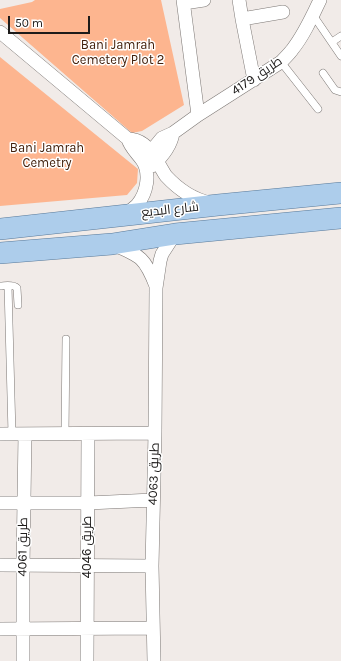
<!DOCTYPE html>
<meta charset="utf-8">
<style>
body{margin:0}
#map{position:relative;width:341px;height:661px;overflow:hidden;background:#f1ebe8;font-family:Karla,sans-serif}
canvas{display:block}
.scale{position:absolute;left:8px;top:16px;width:82px;height:18px;box-sizing:border-box;border:2px solid #1d1b1a;border-top:0;padding-left:5px;font-size:12px;line-height:14px;white-space:nowrap;color:#1d1b1a;-webkit-text-stroke:3px #fff;paint-order:stroke}
</style>
<div id="map">
<canvas width="341" height="661"></canvas>
<div class="scale">50 m</div>
</div>
<script>
const context = document.querySelector('canvas').getContext('2d');
context.lineJoin = 'round';
function fill(path, color) {
  context.fillStyle = color;
  context.fill(path, 'evenodd');
}
function stroke(path, color, width, dash) {
  context.strokeStyle = color;
  context.lineWidth = width;
  context.lineCap = dash ? 'butt' : 'round';
  context.setLineDash(dash || []);
  context.stroke(path);
}
function label(font, color, halo, rows, align = 'center') {
  context.font = font + ' Karla,Cairo,sans-serif';
  context.lineWidth = 3;
  context.setLineDash([]);
  context.textBaseline = 'middle';
  context.strokeStyle = halo;
  context.fillStyle = color;
  for (const [text, x, y, turn = 0] of rows) {
    context.save();
    context.translate(x, y);
    context.rotate((+turn || 0) * Math.PI / 180);
    context.textAlign = isNaN(turn) ? turn : align;
    if (halo) context.strokeText(text, 0, 0);
    context.fillText(text, 0, 0);
    context.restore();
  }
}
const green = new Path2D(`
 M35 0H161L184 105 142 131 132 133 0 18V9L32 2Z
 M0 57 138 169 137 183 127 195 0 206Z`);
const service = new Path2D(`
 M313 15 341 56
 M332 42 341 36
 M281 62 318 109
 M323 73 335 90 341 92
 M0 286C5 286 13 284 17 288L18 305
 M8 286 12 434
 M65 434 66 339`);
const minor = new Path2D(`
 M183 0 198 115
 M239 0 242 19 254 80
 M184 3 204 0
 M242 19 283 12
 M0 32 128 139C130 147 137 153 142 160 151 173 147 193 137 205 133 209 129 212 124 214
 M128 139C142 139 152 151 158 163 161 167 163 172 166 176 178 189 192 199 210 203
 M143 161 162 138 173 133 198 115 281 62C285 58 289 54 292 50 304 35 312 17 320 0
 M152 166C162 157 171 146 173 133
 M114 245C141 256 145 258 156 286
 M0 434 155 433
 M0 503H88L153 500
 M0 565 152 566
 M0 629 153 628
 M23 661V566L25 434
 M87 661 88 434
 M154 661 152 566 155 433 156 288 160 261 162 254 175 234`);
const primary = new Path2D(`
 M0 229 218 205 341 193
 M0 253 112 244 175 234 341 218`);
const parkNames = [
 ["Bani Jamrah",118,45],
 ["Cemetery Plot 2",118,60],
 ["Bani Jamrah",47,148],
 ["Cemetry",47,163]
];
const streetNames = [
 ["طريق 4179",257,76,-34],
 ["شارع البديع",170,210,-6],
 ["طريق 4063",154,474,-88],
 ["طريق 4061",23,547,-89],
 ["طريق 4046",87,547,-90]
];
fill(green, '#fdb58f');
stroke(service, '#7c7774', 8);
stroke(minor, '#7c7774', 14);
stroke(primary, '#587999', 22);
stroke(service, '#fff', 7);
stroke(minor, '#fff', 13);
stroke(primary, '#adcdeb', 21);
label('13px', '#42200c', '#fff', parkNames);
label('13px', '#1d1b1a', '#fff', streetNames);
</script>
